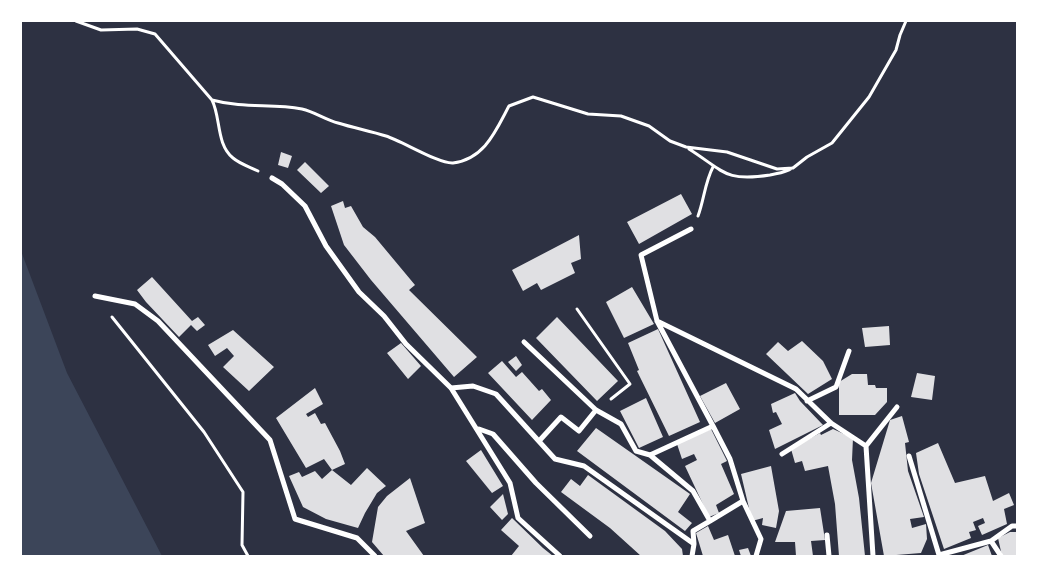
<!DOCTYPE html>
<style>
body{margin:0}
#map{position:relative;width:1038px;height:577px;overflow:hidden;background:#2d3142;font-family:"Source Sans 3",sans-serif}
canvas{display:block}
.frame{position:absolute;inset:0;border:22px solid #fff;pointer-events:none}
</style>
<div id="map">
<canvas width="1038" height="577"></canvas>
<div class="frame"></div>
</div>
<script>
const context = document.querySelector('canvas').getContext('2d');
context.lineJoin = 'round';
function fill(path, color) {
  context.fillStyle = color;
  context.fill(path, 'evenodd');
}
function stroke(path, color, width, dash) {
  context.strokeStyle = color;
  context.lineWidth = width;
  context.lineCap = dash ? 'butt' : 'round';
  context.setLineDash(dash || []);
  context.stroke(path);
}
const green = new Path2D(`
 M21 251 67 373 162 556H21Z`);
const building = new Path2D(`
 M281 152 292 156 288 168 278 165Z
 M305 162 329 186 321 193 297 170Z
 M681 194 692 214 639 244 627 222Z
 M343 201 345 208 351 206 363 227 375 237 415 285 409 290 477 357 454 377 371 280 344 245 331 206Z
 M579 235 581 259 571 263 575 273 541 290 537 283 523 291 512 270Z
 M152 277 192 321 198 317 205 325 197 331 191 325 179 337 146 302 137 290Z
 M632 287 654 324 624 338 606 302Z
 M557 317 618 381 597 401 536 338Z
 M889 326 890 345 865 347 862 328Z
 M658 329 700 422 669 436 637 371 639 370 628 343Z
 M233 330 274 367 249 391 223 367 234 356 227 348 215 356 208 345Z
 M802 341 823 361 832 379 808 394 766 354 778 342 788 351Z
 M401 343 421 366 408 379 387 353Z
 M516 356 522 365 516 371 508 362Z
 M502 361 516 377 522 372 539 391 542 389 551 400 532 420 488 373Z
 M917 373 935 376 932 400 911 397Z
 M852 374H867L868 385H875L876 388H887V402L875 415H839V382Z
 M726 383 740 409 715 423 700 396Z
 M315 388 323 404 306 414 308 417 315 413 321 424 325 423 340 451 345 464 332 470 324 459 306 468 276 418Z
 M795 393 800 401 823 425 775 449 769 430 782 424 776 412 773 413 771 404Z
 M646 398 663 437 639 448 620 411Z
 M902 416 909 442 905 443 908 471 924 517 910 519 912 528 926 524 927 539 921 553 884 556 871 483 890 420Z
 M596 428 690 494 678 512 692 523 685 531 577 451Z
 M711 429 727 461 721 464 734 494 716 505 719 513 709 517 685 466 697 460 694 454 682 459 677 444Z
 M833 429 853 438 852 460 859 498 865 556H839L835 504 828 466 805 471 802 461 795 463 791 449 820 433 821 435Z
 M938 443 955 483 985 476 993 501 1009 493 1014 505 1004 509 1007 524 982 535 978 526 985 523 983 518 973 522 976 530 969 532 971 538 944 549 919 474 916 453Z
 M481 450 503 486 492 493 466 461Z
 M771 466 779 511 776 528 762 525 763 518 752 521 741 474Z
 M367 468 386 486 377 493 365 513 358 528 326 519 303 507 289 476 299 472 302 477 315 471 322 479 332 470 351 485Z
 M588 475 665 531 682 549 683 556H641L610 528 561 492 571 479 580 486Z
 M410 478 425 523 406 531 424 556H384L372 542 378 507 387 496Z
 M503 494 508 514 502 520 490 507Z
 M820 508 825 540 811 541 813 556H796L795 542H775L786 511Z
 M512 518 543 548 553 556H511L519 546 501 530Z
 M708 526 714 540 728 535 735 556H703L696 533Z
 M1010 532H1017V556H1002L998 538Z
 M988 545 992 556H961Z
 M748 548 751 556H741L739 550Z`);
const path = new Path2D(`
 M76 21 101 30 137 29 155 34 212 100C221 118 216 144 233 158 240 164 250 167 258 171
 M212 100C245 109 271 103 302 109 315 112 326 120 338 123 354 128 370 131 386 136 402 141 439 164 453 163 485 159 496 130 509 106L533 97 588 114 621 116 649 126 670 141 686 147 727 152 777 169 793 168 807 157 832 143 869 97 896 50 900 35 906 21
 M689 149C724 171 724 182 770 175 779 173 785 173 792 168
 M698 216C704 200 705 182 713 167
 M577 309 630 384 611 399
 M112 317 204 432 243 492 242 545 248 556`);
const minor = new Path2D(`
 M272 178 282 184 305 206 326 246 359 292 384 316 406 344 451 388 510 483 518 518 560 556
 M691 229 641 255 657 321 713 426
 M95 296 135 304 158 321 270 440 295 519 357 538 375 556
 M657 321 796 389 831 423 866 446
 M524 342 596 410 621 424 636 451 650 455 693 491 710 521 693 531 694 544
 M451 388 473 386 496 394 555 459 584 466 694 544 692 556
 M807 401 836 387 849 351
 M479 429 493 434 536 483 590 536
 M540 440 561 417 579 431 596 410
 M782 454 831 423
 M650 455 713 426 730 459 743 501 710 521
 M909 456 939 555 991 541 1012 526H1017
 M743 501 761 539 756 556
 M827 535 829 556
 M991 541 1001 556
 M873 556 866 446 897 407`);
fill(green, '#3c4559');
fill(building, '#e0e0e3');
stroke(path, '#fff', 3);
stroke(minor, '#fff', 5);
</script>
